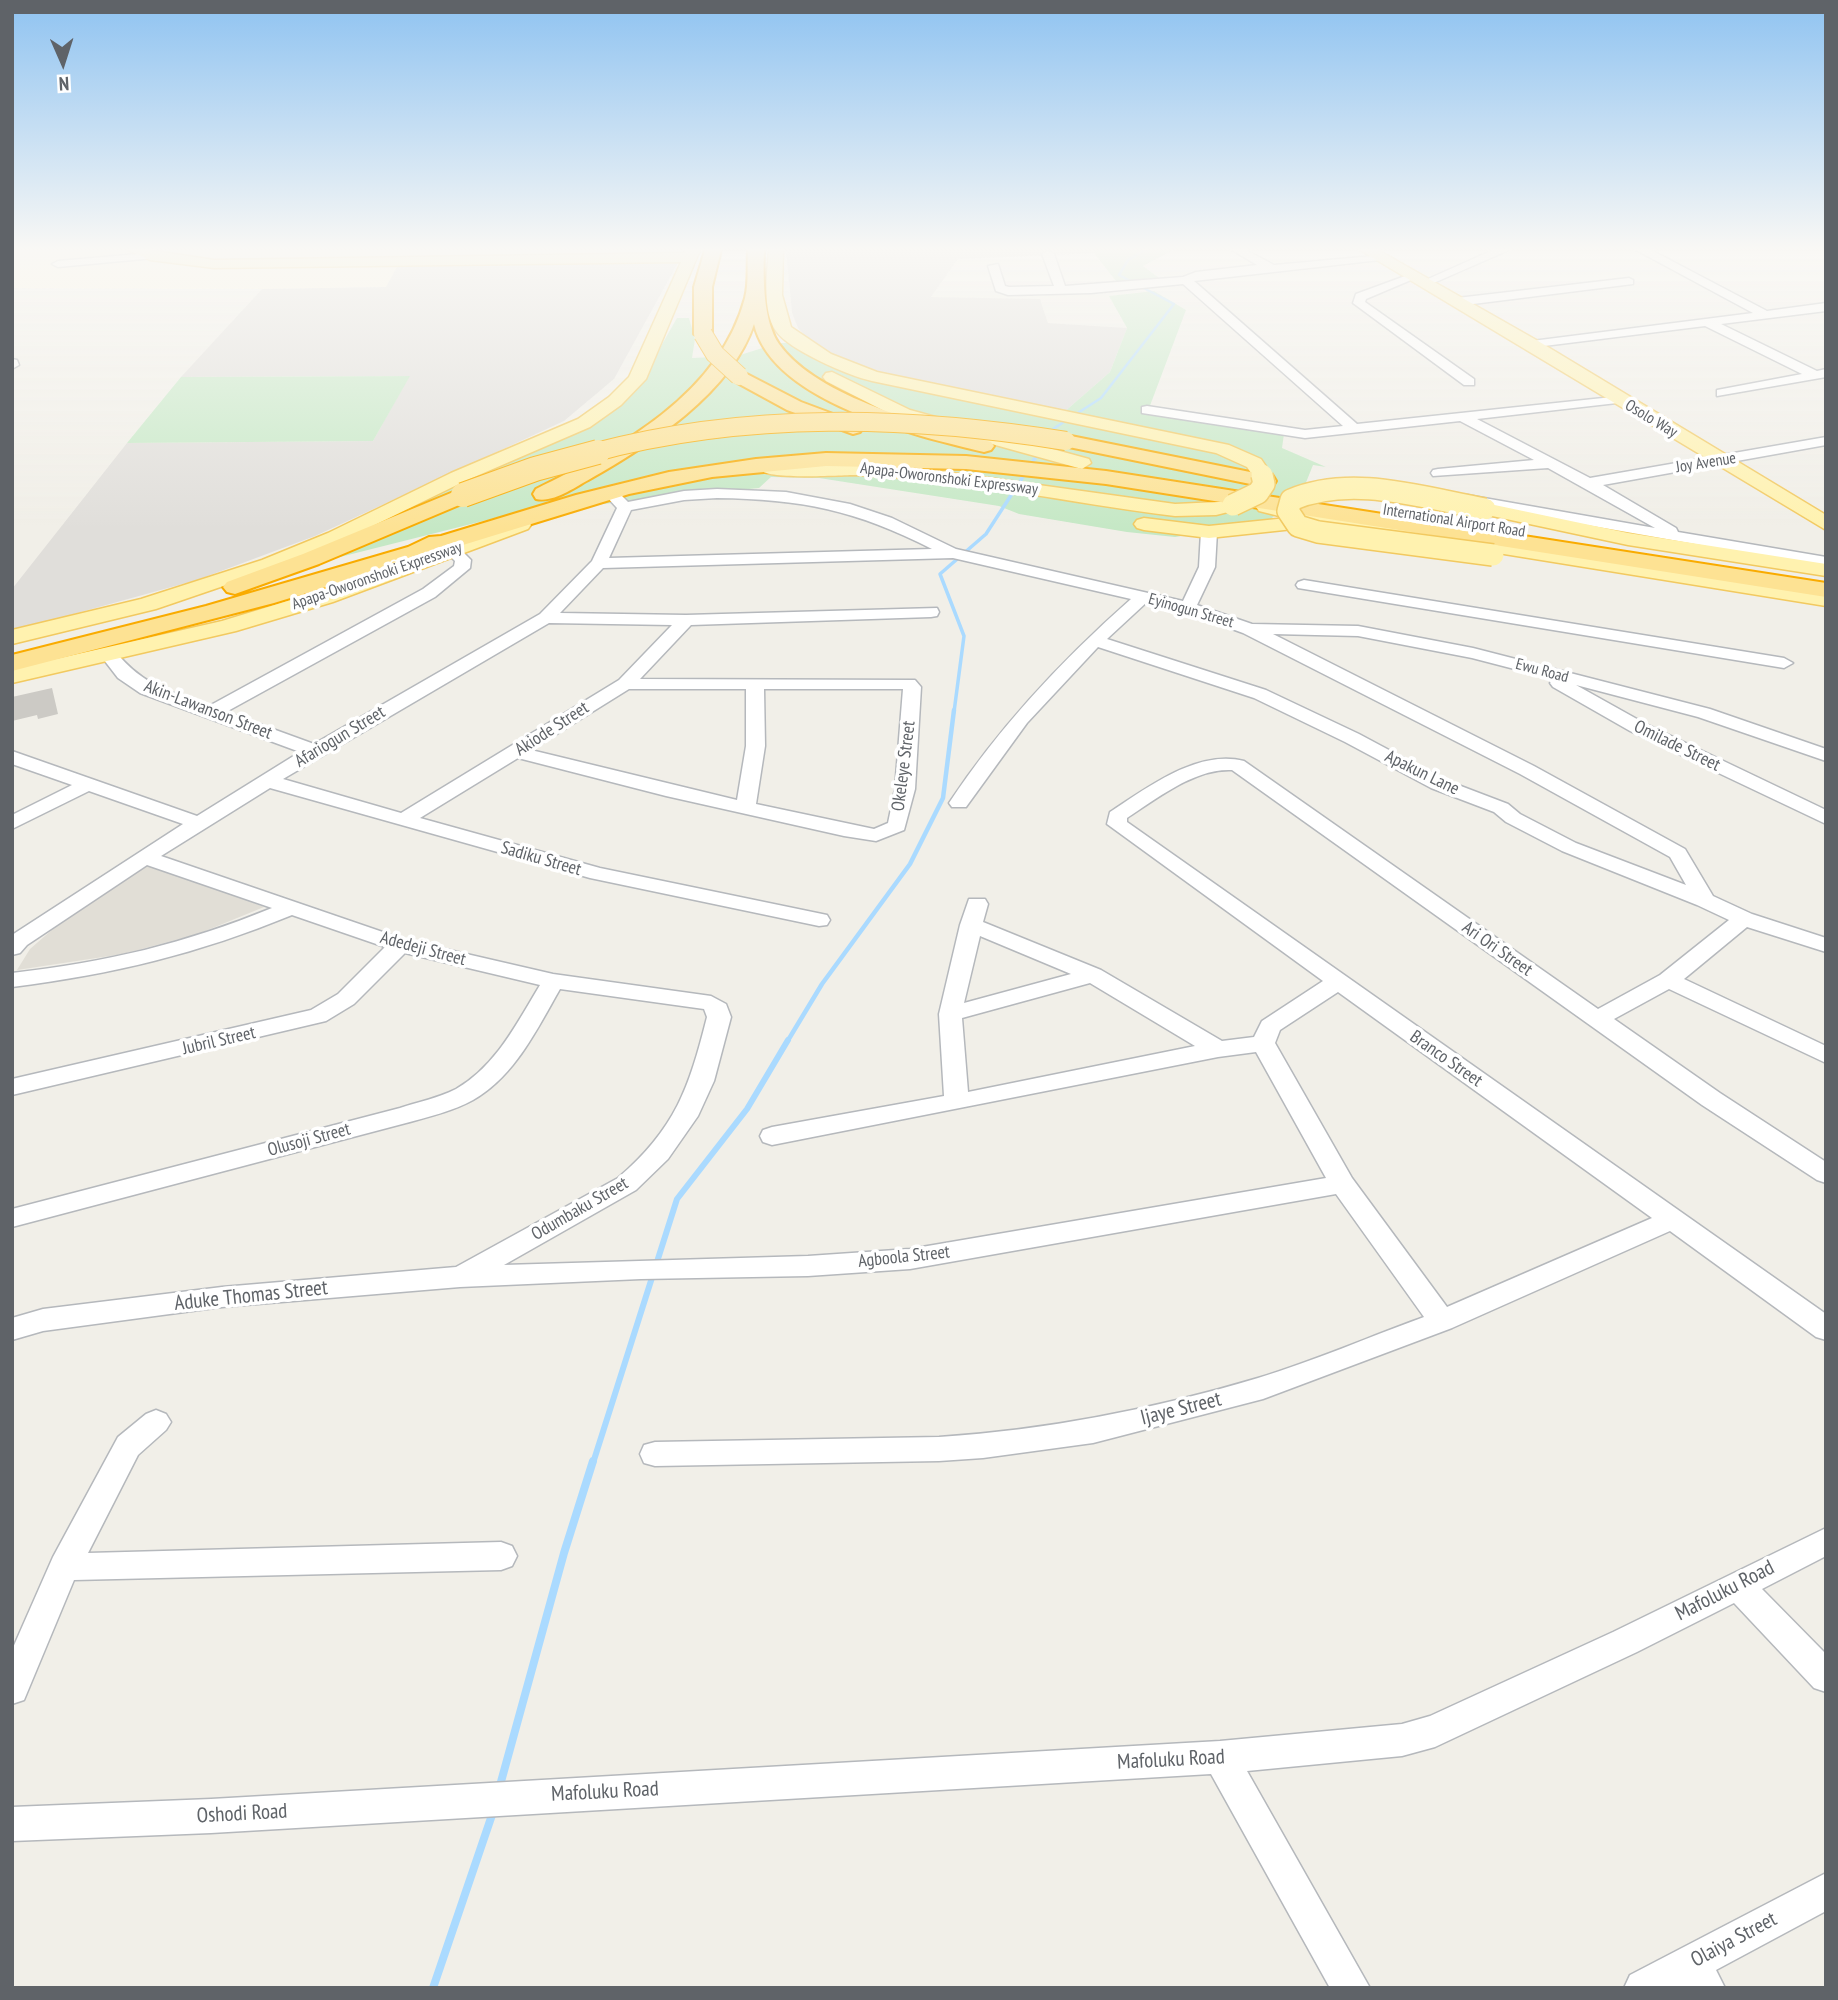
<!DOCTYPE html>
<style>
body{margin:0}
#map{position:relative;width:1838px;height:2000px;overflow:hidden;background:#f1efe8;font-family:"PT Sans Narrow",sans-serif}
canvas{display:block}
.frame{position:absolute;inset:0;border:14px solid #5f6368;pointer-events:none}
.north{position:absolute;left:28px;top:28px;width:70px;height:70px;-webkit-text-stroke:5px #fff;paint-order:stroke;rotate:177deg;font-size:19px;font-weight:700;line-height:28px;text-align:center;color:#5f6368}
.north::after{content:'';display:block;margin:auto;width:24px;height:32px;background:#5f6368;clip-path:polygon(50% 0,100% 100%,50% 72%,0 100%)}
</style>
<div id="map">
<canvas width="1838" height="2000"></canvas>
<div class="frame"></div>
<div class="north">N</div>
</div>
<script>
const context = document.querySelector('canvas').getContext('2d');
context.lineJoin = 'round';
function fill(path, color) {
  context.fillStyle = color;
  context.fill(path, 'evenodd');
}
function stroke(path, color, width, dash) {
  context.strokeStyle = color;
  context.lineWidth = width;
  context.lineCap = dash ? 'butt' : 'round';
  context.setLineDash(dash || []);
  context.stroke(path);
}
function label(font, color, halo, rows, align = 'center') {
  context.font = font + ' "PT Sans Narrow",sans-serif';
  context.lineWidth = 7;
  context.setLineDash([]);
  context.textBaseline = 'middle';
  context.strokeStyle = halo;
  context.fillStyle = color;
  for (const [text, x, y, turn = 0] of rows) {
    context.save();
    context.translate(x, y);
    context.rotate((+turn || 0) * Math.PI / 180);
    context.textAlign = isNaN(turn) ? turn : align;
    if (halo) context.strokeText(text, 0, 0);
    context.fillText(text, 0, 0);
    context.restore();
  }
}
const commercial = new Path2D(`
 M12 250H684L679 261 398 265 387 287 262 289 12 288Z`);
const industrial = new Path2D(`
 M786 250H1095L1094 253 958 259 931 297 1040 299 1048 323 1127 328 1110 372 1063 413 889 377 844 360 811 343 798 328 792 313Z
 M679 261 614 379 564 421 315 536 197 580 12 631V589L127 443 373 441 409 376 181 377 262 289 386 287 398 265Z`);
const education = new Path2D(`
 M151 863 264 907 198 934 123 954 17 970 30 949 76 909 103 895 97 892Z`);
const green = new Path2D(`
 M1095 250H1173L1143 266 1166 283 1119 285 1094 253Z
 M1154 291 1186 310 1148 411 1284 434 1282 448 1326 467 1313 465 1305 485 1268 522 1175 537 1127 532 1019 514 999 506 819 478 771 477 759 488 515 513 324 561 380 517 529 451 640 383 677 318H689L695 339 692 358 737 356 778 343H811L844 360 889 377 1063 413 1110 372 1127 328 1109 296Z
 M410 376 373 441 127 443 181 377Z`);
const streamFar4 = new Path2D(`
 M1050 434 1053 429 1101 398 1174 304 1119 275 1128 260 1145 250
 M1037 453 1039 451`);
const streamFar3 = new Path2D(`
 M954 712 964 636 940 574 986 534 1039 452`);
const streamFar2 = new Path2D(`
 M787 1042 822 984 910 864 943 798 954 710`);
const streamFar1 = new Path2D(`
 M593 1463 677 1199 747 1109 788 1040`);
const stream = new Path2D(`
 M499 1789 564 1553 593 1461
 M433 1988 493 1812`);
const building = new Path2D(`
 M52 688 58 714 38 719 37 715 12 721V697Z`);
const minor = new Path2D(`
 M1232 250H1246L1274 265 1384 255 1386 257 1380 260 1194 281 1357 424 1622 396 1624 399 1617 403 1477 419 1590 478 1826 437V445L1603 485 1676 528 1678 532 1826 557V567L1462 503 1459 500 1462 497 1467 495 1655 528 1548 468 1433 476 1431 473 1433 470 1438 469 1534 460 1460 421 1305 438 1142 413V407L1147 406 1305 430 1343 426 1183 284 1091 293 1008 295 996 291 988 266 998 264 1005 286 1009 287 1054 286 1042 254 1048 251 1054 254 1065 286 1183 277 1196 272 1257 265Z
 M1493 250H1509L1429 285 1419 283Z
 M1636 250H1651L1767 311 1826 303V311L1721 324 1817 371 1826 369V377L1717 396V390L1802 374 1705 326 1528 348V342L1532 341 1753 313Z
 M150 253 154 254V258L58 267 52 264 58 261Z
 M1408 275 1418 277 1366 299 1365 302 1474 379V385H1464L1353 303 1356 294Z
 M1629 278 1633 280V284L1457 306 1451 302 1457 298Z
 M12 359 17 360 19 365 12 369Z
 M717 489 786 492 850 504 892 518 956 549 1183 601 1199 567 1201 532 1209 527 1217 532 1215 567 1197 605 1252 624 1358 626 1473 648 1710 709 1826 749V761L1698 717 1576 685 1644 723 1826 810V824L1630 731 1553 687 1550 683 1553 679 1472 658 1358 636 1273 634 1534 766 1685 849 1713 896 1752 914 1826 938V952L1747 927 1684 979 1826 1046V1063L1669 989 1614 1019 1720 1093 1826 1162V1183L1817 1180 1702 1105 1232 770C1195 768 1156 799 1127 818V822L1826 1314V1340L1816 1337 1670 1231 1452 1328 1263 1399 1093 1443 983 1458 939 1461 655 1466 644 1463 640 1454 644 1445 655 1442 939 1437C1047 1430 1154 1409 1258 1378 1314 1361 1369 1337 1424 1317L1336 1194 910 1269 808 1276 641 1279 460 1287 222 1307 43 1331 12 1340V1318L43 1309 222 1287 456 1267 618 1178C676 1128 689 1088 707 1017L704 1009 560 989C537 1029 515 1076 473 1100 453 1111 428 1117 406 1123L12 1227V1209L400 1108C418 1102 438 1098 456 1089 496 1066 517 1023 540 985L405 953 354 1004 326 1021 12 1095V1079L311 1010 338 994 385 947 292 915C197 954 114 974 12 987V973C107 962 184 944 272 908L147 865 27 945 20 953 12 955V935L183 824 89 791 12 829V815L72 785 12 764V751L197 816 300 752 140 693 118 678 101 656 104 652H116C142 685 171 692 209 706L423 589 454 566 455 561 444 550 446 547H458L471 560 470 568 435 597 226 712 314 744 540 614 592 561 617 508 607 497 610 494H620L628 502 684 491ZM717 498C801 499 856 510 932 549L609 558 631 510 684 500ZM953 558 1131 599C1062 660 1000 726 949 803L952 807H966L1027 723 1098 647 1254 698 1345 742 1431 788 1494 812 1506 822 1562 851 1697 905 1729 920 1660 975 1598 1009 1244 761C1197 749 1147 788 1110 812L1107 824 1323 981 1262 1021 1254 1037 1222 1041 1101 970 983 922 988 904 985 899H969L960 925 939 1014 944 1096 772 1127 763 1130 760 1136 763 1142 772 1145 1218 1057 1256 1052 1326 1178 910 1249 808 1256 504 1265 636 1190 668 1159 698 1116 714 1081 731 1017 726 1004 711 996 553 974 406 940 161 856 270 788 590 878 819 926 827 925 830 920 827 915 600 868 420 818 518 758 666 796 844 836 876 841 904 830 915 789 921 687 915 680 640 679 691 625 931 617 937 616 939 612 937 608 686 615 560 613 603 568ZM1147 602 1183 611 1243 633 1520 774 1670 857 1686 885 1576 843 1520 814 1508 804 1445 780 1359 734 1266 690 1107 639ZM549 623 672 625 619 680 401 813 283 779ZM629 689H746V746L737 800 531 750ZM764 689H903L895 789 888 823 874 829 756 804 765 746ZM980 936 1071 974 964 1003ZM1090 983 1195 1046 968 1092 962 1018ZM1338 992 1652 1218 1447 1307 1352 1178 1275 1043 1280 1030Z
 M1304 580 1784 658 1793 663 1784 668 1298 588 1296 585 1298 582Z
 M156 1410 166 1414 171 1422 166 1430 138 1455 88 1553 501 1542 512 1546 517 1556 512 1566 501 1570 74 1580 24 1700 12 1704V1650L53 1557 118 1437 146 1414Z
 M1826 1528V1556L1762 1589 1826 1654V1692L1814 1688 1734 1603 1637 1652 1435 1747 1402 1756 1247 1771 1370 1988H1330L1211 1774 211 1833 12 1841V1807L211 1799 1220 1741 1402 1724 1430 1716 1613 1632Z
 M1826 1873V1911L1716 1970 1725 1988H1624L1630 1975Z`);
const major = new Path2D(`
 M128 250H148L214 260 684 253 686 250H700L646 379 621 405 590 427 465 481 342 541 276 568 156 609 12 644V630L141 599 262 560 328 533 451 473 578 419 609 397 629 377 681 262 214 268 150 260Z
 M769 250H783L782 295 791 327 831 354 877 372 1229 445 1261 459 1272 475 1269 479H1255L1247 467 1216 453 872 381C849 376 789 350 776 331 762 311 767 273 769 250Z
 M1360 250H1378L1538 341 1826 515V530Z
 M832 372 910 410 1089 459 1091 463 1082 469 898 418 826 381 823 377 826 373Z
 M823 463 924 469 1175 504 1240 501 1243 505 1240 509 1216 515 1175 516C1069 503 963 479 856 475 839 475 769 480 761 470L771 464Z
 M1266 501 1320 513 1826 593V606L1312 523 1303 528 1209 538 1144 530 1137 528 1134 524 1137 520 1144 518 1209 526 1287 518 1259 511 1256 507 1259 503Z
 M1485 503 1628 533 1826 564V576L1628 545 1478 513 1475 509 1478 505Z
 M521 519 528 521 531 525 528 529 333 602 236 631 12 683V669L222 621 317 592Z`);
const highway = new Path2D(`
 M705 250H721L712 287V334L703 339 694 334V287Z
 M748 250H764C763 277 763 321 779 344 817 398 930 426 991 442L994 446 991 450 984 452C917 436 772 402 754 324 731 393 650 445 590 479 575 487 554 503 536 499L533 494 536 489C619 448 719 395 745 298 749 283 747 266 748 250Z
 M739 370 801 402 860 424 863 428 860 432 853 434 787 410 732 380 729 376Z
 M1066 435 1265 475 1273 476 1276 481 1273 486 1265 487 1059 445 1056 441 1059 437Z
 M826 453 966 456 1106 471 1826 583V597L1106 484 966 469 826 466 712 477 629 494 274 603 12 671V655L206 606 408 547 429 537 441 536 576 495 669 472 756 459Z
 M463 488 471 490 474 495 471 500 319 564 235 594 227 592 223 587 227 582 303 554Z`);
const majorBridge = new Path2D(`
 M1233 505 1258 493 1264 484 1262 475
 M1485 509C1423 498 1352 474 1291 500L1288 511 1298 526 1318 532 1493 555`);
const highwayBridgeFar1 = new Path2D(`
 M703 334 715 354 739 376
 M592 453C747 411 909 416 1066 441`);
const highwayBridge = new Path2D(`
 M463 495 535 469 598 452`);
const farStreetnames = [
 ["Osolo Way",1651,419,31],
 ["Joy Avenue",1706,463,-9],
 ["Apapa-Oworonshoki Expressway",949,479,7],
 ["International Airport Road",1454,521,9],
 ["Apapa-Oworonshoki Expressway",377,576,-19],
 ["Eyinogun Street",1191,611,16],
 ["Ewu Road",1542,671,15]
];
const streetNames = [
 ["Akin-Lawanson Street",208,710,21],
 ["Akiode Street",552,729,-33],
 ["Afariogun Street",340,737,-31],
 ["Omilade Street",1677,746,26],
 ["Okeleye Street",904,766,-83],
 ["Apakun Lane",1422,773,26],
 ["Sadiku Street",541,859,16],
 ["Adedeji Street",423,949,15],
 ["Ari Ori Street",1497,949,35],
 ["Jubril Street",219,1041,-13],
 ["Branco Street",1446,1059,35],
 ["Olusoji Street",309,1140,-15],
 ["Odumbaku Street",580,1209,-30],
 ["Agboola Street",904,1257,-6]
];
const nearStreetnames = [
 ["Aduke Thomas Street",251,1296,-6],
 ["Ijaye Street",1181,1409,-14],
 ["Mafoluku Road",1725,1591,-27],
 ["Mafoluku Road",1171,1760,-3],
 ["Mafoluku Road",605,1792,-3],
 ["Oshodi Road",242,1814,-3],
 ["Olaiya Street",1734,1940,-28]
];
fill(commercial, '#fef7e0');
fill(industrial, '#e0deda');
fill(education, '#e1ded6');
fill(green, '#c5e8c5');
stroke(streamFar4, '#aadaff', 2.5);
stroke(streamFar3, '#aadaff', 3.5);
stroke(streamFar2, '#aadaff', 4.5);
stroke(streamFar1, '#aadaff', 6);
stroke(stream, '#aadaff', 8);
fill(building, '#cccac5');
stroke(minor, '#b5b8bc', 3);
stroke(major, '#f2c960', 3);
stroke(highway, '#f9ab00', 4);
fill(minor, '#fff');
fill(major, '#fff2af');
fill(highway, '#fde293');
stroke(majorBridge, '#f2c960', 24, []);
stroke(highwayBridgeFar1, '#f9ab00', 20, []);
stroke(highwayBridge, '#f9ab00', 26, []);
stroke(majorBridge, '#fff2af', 21);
stroke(highwayBridgeFar1, '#fde293', 18);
stroke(highwayBridge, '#fde293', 24);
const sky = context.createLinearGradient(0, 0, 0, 530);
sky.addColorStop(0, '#8fc3f1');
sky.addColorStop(0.47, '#f9f8f5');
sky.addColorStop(1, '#f9f8f500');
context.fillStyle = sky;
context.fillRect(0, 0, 1838, 530);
label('16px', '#5f6368', '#fff', farStreetnames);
label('18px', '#5f6368', '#fff', streetNames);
label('21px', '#5f6368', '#fff', nearStreetnames);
</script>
